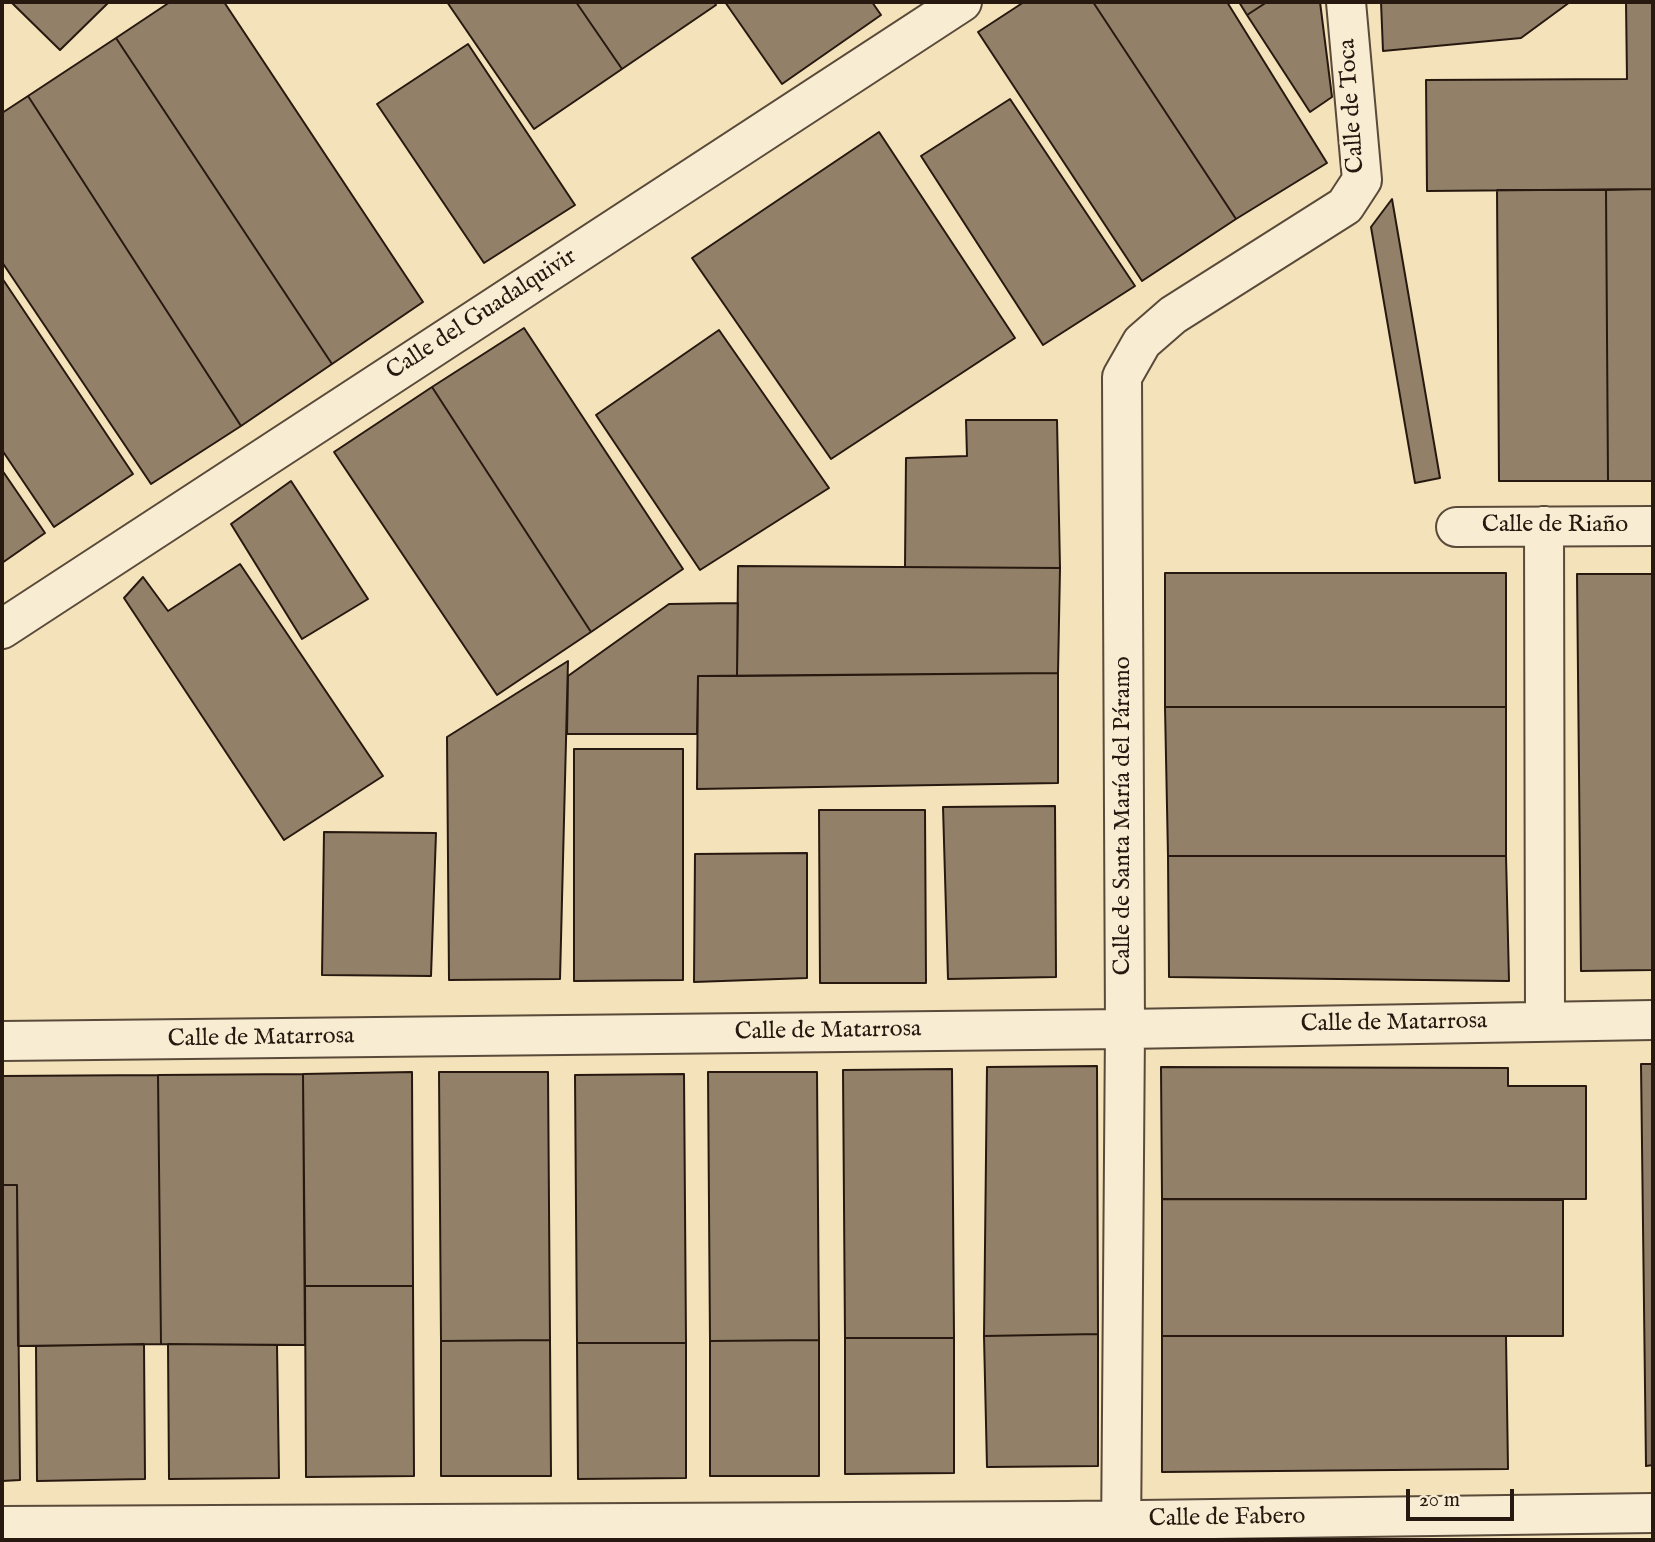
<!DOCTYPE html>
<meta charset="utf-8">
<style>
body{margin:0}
#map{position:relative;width:1655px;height:1542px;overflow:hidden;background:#f4e2ba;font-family:"IM FELL English",serif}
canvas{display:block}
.frame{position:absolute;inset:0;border:4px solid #271810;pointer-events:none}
.scale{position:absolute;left:1406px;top:1489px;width:108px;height:32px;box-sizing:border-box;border:4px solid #271810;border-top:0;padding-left:9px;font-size:21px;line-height:24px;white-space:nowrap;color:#271810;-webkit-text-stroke:5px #f8ecd2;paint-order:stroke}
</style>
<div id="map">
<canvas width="1655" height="1542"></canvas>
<div class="frame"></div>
<div class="scale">20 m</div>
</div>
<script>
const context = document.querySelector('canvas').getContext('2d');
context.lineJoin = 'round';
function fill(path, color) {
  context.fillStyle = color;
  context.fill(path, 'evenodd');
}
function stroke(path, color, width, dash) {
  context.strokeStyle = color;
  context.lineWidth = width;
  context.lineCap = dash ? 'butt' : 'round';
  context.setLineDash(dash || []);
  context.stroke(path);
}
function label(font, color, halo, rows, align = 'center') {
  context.font = font + ' "IM FELL English",serif';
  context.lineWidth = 7;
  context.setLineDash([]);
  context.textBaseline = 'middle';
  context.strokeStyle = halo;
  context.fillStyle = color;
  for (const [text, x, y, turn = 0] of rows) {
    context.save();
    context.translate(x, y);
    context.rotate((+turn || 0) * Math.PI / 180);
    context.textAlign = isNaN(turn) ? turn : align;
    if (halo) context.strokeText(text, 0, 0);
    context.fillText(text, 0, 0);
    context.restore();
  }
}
const building = new Path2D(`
 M11 2H109L60 50Z
 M170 2H224L423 302 332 364 116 38Z
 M447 2H576L622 69 534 129Z
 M576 2H714L716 5 622 69Z
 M725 2H872L881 15 782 84Z
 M1024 2H1093L1236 219 1142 281 978 32Z
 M1093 2H1227L1327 163 1236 219Z
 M1239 2H1267L1247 15Z
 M1267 2H1320L1332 97 1310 112 1247 15Z
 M1381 2H1570L1521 38 1383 51Z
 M1626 2H1653V189L1427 191 1426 80 1627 79Z
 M116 38 332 364 241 426 28 96Z
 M468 44 575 205 484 263 377 104Z
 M28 96 241 426 151 484 2 262V113Z
 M1010 99 1135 286 1043 345 921 156Z
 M879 132 1015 338 831 459 692 258Z
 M1653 189V481H1608L1606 190Z
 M1497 190H1606L1608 481H1499Z
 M1392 199 1440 478 1415 483 1371 227Z
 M2 278 133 474 54 527 2 450Z
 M524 328 683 569 591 632 432 387Z
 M719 330 829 488 700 570 596 415Z
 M432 387 591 632 497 695 334 452Z
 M966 420H1057L1060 568 905 567 906 458 967 456Z
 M2 470 45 533 2 563Z
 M291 481 368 599 302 639 231 524Z
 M240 564 383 776 284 840 124 598 143 577 168 611Z
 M738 566 1060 568 1058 673 737 676Z
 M1165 573H1506V707H1165Z
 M1577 574H1653V970L1581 971Z
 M738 603 737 676H698L697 734H567L568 676 669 604Z
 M568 661 560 979 449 980 447 737Z
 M1058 673V783L697 789 698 676Z
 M1165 707H1506V856H1168Z
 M574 749H683V980L574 981Z
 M1055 806 1056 977 948 979 943 807Z
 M819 810H925L926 983H820Z
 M324 832 436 833 431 976 322 975Z
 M807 853V978L694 982 695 854Z
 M1168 856H1506L1509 981 1169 977Z
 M1641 1064H1653V1465L1646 1466Z
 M1097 1066 1098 1334 984 1336 987 1067Z
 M1161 1067 1508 1068V1086H1586V1199H1162Z
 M952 1069 954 1338H845L843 1070Z
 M412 1072 413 1286H305L303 1074Z
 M439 1072H548L550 1340 441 1341Z
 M708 1072H817L819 1340 710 1341Z
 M303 1074 305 1345 161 1344 158 1075Z
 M684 1074 686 1343H577L575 1075Z
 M158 1075 161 1344 18 1346 17 1185H2V1076Z
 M2 1185H17L20 1480 2 1481Z
 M1162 1199 1563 1200V1336H1162Z
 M305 1286H413L414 1476 306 1477Z
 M1098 1334V1466L987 1467 984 1336Z
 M1162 1336H1506L1508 1469 1162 1472Z
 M845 1338H954V1473L845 1474Z
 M550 1340 551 1476H441V1341Z
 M819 1340V1476H710V1341Z
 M577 1343H686V1478L578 1479Z
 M144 1344 145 1479 37 1481 36 1346Z
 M168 1344 277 1345 279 1478 169 1479Z`);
const minor = new Path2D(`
 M1544 526 1545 1022
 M1456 527 1653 526
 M2 629 962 2
 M2 1041 1125 1029 1653 1020
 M2 1526 1067 1521 1653 1513
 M1121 1540 1125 1029 1122 377 1142 342 1173 315 1345 206 1362 180 1346 2`);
const streetNames = [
 ["Calle de Toca",1353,106,-94],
 ["Calle del Guadalquivir",482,315,-33],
 ["Calle de Riaño",1555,526],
 ["Calle de Santa María del Páramo",1124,816,-90],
 ["Calle de Matarrosa",1394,1024,-1],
 ["Calle de Matarrosa",828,1032,-1],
 ["Calle de Matarrosa",261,1039,-1],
 ["Calle de Fabero",1227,1519,-1]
];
fill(building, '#928168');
stroke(building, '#271810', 2);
stroke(minor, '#5a4a3a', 42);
stroke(minor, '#f8ecd2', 38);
label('24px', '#271810', '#f8ecd2', streetNames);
</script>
